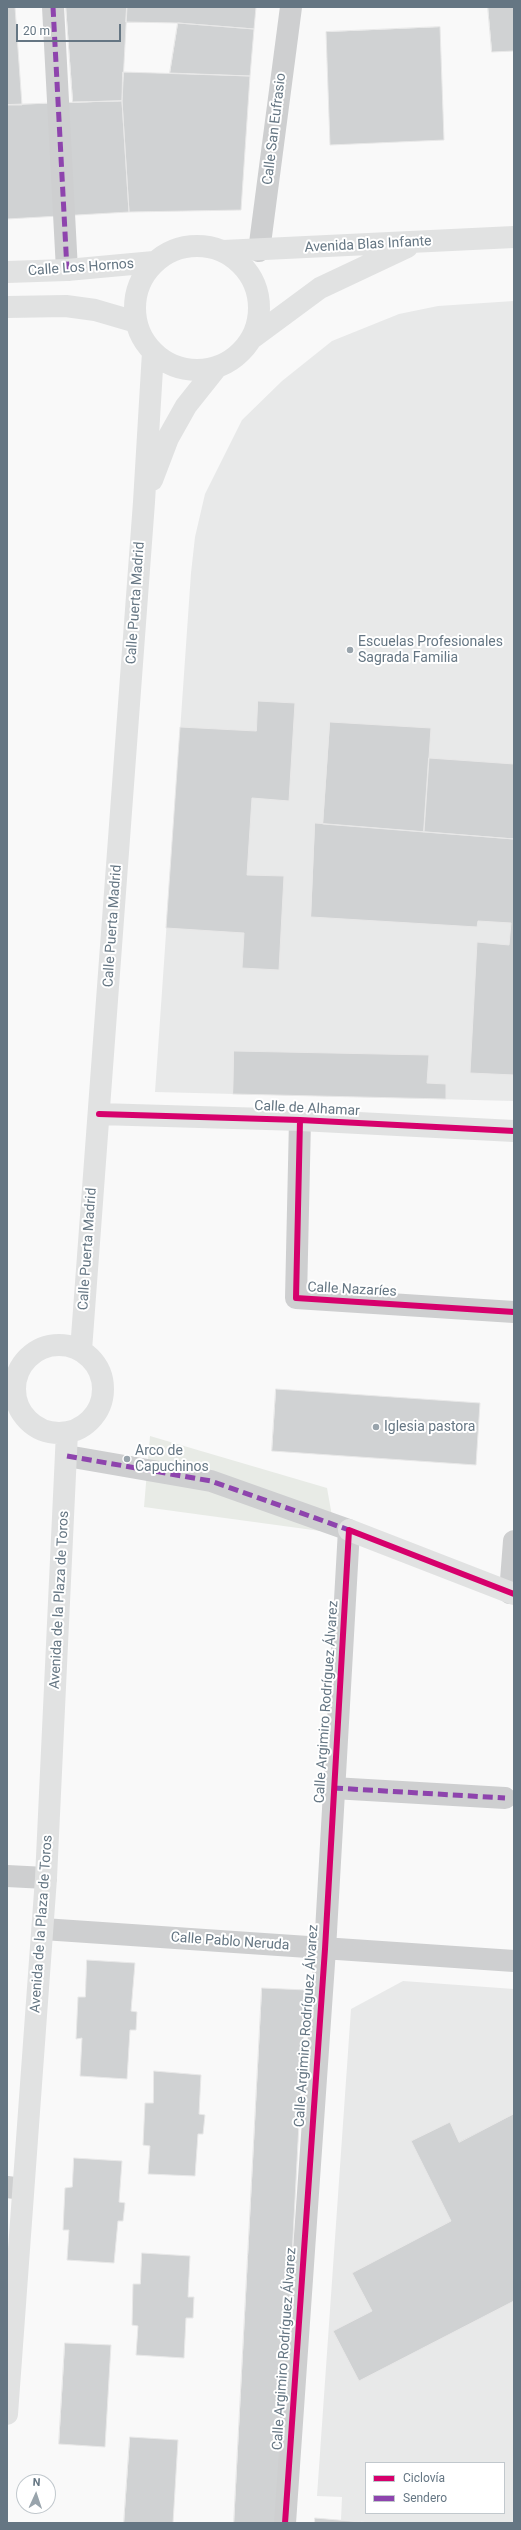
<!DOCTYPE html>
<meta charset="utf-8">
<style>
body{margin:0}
#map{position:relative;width:521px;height:2530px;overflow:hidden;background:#f9f9f9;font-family:Roboto,sans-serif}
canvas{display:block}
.frame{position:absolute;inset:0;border:8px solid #657683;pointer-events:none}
.legend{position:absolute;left:365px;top:2462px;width:140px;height:52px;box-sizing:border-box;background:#fff;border:1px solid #c1c8cd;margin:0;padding:5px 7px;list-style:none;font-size:12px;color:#657683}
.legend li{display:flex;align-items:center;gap:8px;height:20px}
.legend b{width:20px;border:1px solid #c1c8cd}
.north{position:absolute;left:16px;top:2474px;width:40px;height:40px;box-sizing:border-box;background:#fff;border:1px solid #c1c8cd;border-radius:50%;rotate:3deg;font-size:11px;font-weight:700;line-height:16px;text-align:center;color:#657683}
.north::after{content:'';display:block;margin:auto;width:14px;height:18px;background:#99a4ac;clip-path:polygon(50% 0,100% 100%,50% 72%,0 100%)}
.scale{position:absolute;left:16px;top:24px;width:105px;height:18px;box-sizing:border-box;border:2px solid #657683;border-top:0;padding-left:5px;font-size:12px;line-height:14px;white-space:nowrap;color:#657683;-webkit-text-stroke:3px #fff;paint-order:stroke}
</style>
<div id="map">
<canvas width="521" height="2530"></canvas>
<div class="frame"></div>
<ul class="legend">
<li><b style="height:5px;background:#d6006c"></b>Ciclovía</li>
<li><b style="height:5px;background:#8e44ad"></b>Sendero</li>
</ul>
<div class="north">N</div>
<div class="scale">20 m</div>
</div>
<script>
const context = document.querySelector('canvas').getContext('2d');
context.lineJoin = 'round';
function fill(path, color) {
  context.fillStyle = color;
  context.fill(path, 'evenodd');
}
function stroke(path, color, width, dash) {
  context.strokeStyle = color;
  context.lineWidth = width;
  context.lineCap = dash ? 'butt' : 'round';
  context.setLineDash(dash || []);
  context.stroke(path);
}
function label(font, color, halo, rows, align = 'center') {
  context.font = font + ' Roboto,sans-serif';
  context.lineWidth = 4;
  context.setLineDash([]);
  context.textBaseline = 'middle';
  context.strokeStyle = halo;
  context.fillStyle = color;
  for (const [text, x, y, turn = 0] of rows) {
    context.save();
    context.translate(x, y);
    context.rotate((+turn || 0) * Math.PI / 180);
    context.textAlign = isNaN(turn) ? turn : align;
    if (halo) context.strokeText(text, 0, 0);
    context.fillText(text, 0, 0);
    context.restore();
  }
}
const built = new Path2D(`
 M514 301V1101L155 1092 191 573 195 537 205 494 242 420 282 381 332 341 399 314 438 306Z
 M403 1981 514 1989V2523H377L341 2520 342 2497 317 2496 351 2009ZM366 2463H504V2513H366Z`);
const green = new Path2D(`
 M150 1436 327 1488 335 1533 144 1507Z`);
const building = new Path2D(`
 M7 7H15L22 105H7Z
 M66 7H127L122 101 73 102Z
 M127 7H256L254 29 178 23 126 22Z
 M488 7H514V51L492 52Z
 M178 23 254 29 250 76 170 73Z
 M440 27 444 140 330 145 326 32Z
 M123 72 250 76 241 210 129 212 122 101Z
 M122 101 129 212 7 219V105Z
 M258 701 295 703 289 801 252 798 247 875 284 876 279 970 242 968 244 933 166 928 180 727 256 731Z
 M330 722 431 728 424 832 323 824Z
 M429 758 514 764V839L424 832Z
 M315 823 514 839V1075L470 1073 477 942 509 945 511 923 478 921 477 927 311 917Z
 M234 1051 429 1055 427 1083 446 1084V1099L233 1094Z
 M276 1389 480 1403 476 1465 272 1451Z
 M87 1960 135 1963 131 2011 137 2012 136 2030H130L127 2079 80 2076 82 2038 76 2039 78 1997H85Z
 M262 1988 306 1990 278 2523H234Z
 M154 2071 201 2075 199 2114 205 2115 203 2134H198L195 2176 148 2174 150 2146 143 2145 145 2103H153Z
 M514 2114V2301L359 2381 333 2331 372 2311 352 2273 451 2221 411 2141 450 2122 459 2142Z
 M74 2158 122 2161 119 2202 125 2203 123 2221H118L114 2263 67 2260 69 2230H63L65 2188 72 2187Z
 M142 2253 190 2256 188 2297H194L193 2318H186L184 2358 136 2355 138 2326 132 2325 133 2284H140Z
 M65 2343 111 2345 105 2447 59 2444Z
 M130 2437 178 2440 173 2523H124Z
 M315 2518 361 2522V2523H315Z`);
const street = new Path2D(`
 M53 7 67 270
 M259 251 291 7
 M300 1120 296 1298 514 1312
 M67 1456 211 1481 349 1530 325 1949 285 2523
 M510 1593 514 1541
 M333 1788 505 1798
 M7 1876 46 1878
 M43 1929 514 1961
 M7 2187 23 2189`);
const secondary = new Path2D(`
 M135 308a62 62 0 1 1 124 0a62 62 0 1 1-124 0Z
 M223 251 514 237
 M7 272 67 270 154 262
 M7 307 66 306 95 310 136 322
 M251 339 320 288 407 247
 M152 480 168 438 186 406 217 367
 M99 1114 300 1120 514 1131
 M15 1389a44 44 0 1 1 88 0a44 44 0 1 1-88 0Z
 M81 1350 144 502 153 352
 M349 1530 514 1594
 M7 2414 46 1878 67 1432`);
const quiet = new Path2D(`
 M53 7 67 270
 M67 1456 211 1481 349 1530
 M333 1788 505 1798`);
const cycleway = new Path2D(`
 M99 1114 300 1120 514 1131
 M300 1120 296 1298 514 1312
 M285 2523 325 1949 349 1530 514 1594`);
const markers = [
 [350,650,4,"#99a4ac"],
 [376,1427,4,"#99a4ac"],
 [127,1459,4,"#99a4ac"]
];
const streetNames = [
 ["Calle San Eufrasio",275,129,-83],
 ["Avenida Blas Infante",368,245,-3],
 ["Calle Los Hornos",81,268,-4],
 ["Calle Puerta Madrid",136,603,-86],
 ["Calle Puerta Madrid",113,926,-86],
 ["Calle de Alhamar",307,1109,3],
 ["Calle Puerta Madrid",88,1249,-86],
 ["Calle Nazaríes",352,1290,3],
 ["Avenida de la Plaza de Toros",60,1600,-87],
 ["Calle Argimiro Rodríguez Álvarez",327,1702,-86],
 ["Avenida de la Plaza de Toros",42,1924,-86],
 ["Calle Pablo Neruda",230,1942,4],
 ["Calle Argimiro Rodríguez Álvarez",307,2026,-86],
 ["Calle Argimiro Rodríguez Álvarez",285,2349,-86]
];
const poiNames = [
 ["Escuelas Profesionales",358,642],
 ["Sagrada Familia",358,658],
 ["Iglesia pastora",384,1427],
 ["Arco de",135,1451],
 ["Capuchinos",135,1467]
];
fill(built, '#e8e9e9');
fill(green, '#e8ebe6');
fill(building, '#d0d2d3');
stroke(building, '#e8e8e8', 1);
stroke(street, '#cecfd0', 22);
stroke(secondary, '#e1e2e2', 22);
stroke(quiet, '#8e44ad', 5, [10, 5]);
stroke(cycleway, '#d6006c', 6);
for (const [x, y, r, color] of markers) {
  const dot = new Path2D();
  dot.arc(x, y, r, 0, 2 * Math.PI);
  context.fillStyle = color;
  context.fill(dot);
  stroke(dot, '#fff', 1.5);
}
label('14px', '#657683', '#fff', streetNames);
label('14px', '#657683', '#fff', poiNames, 'left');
</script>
